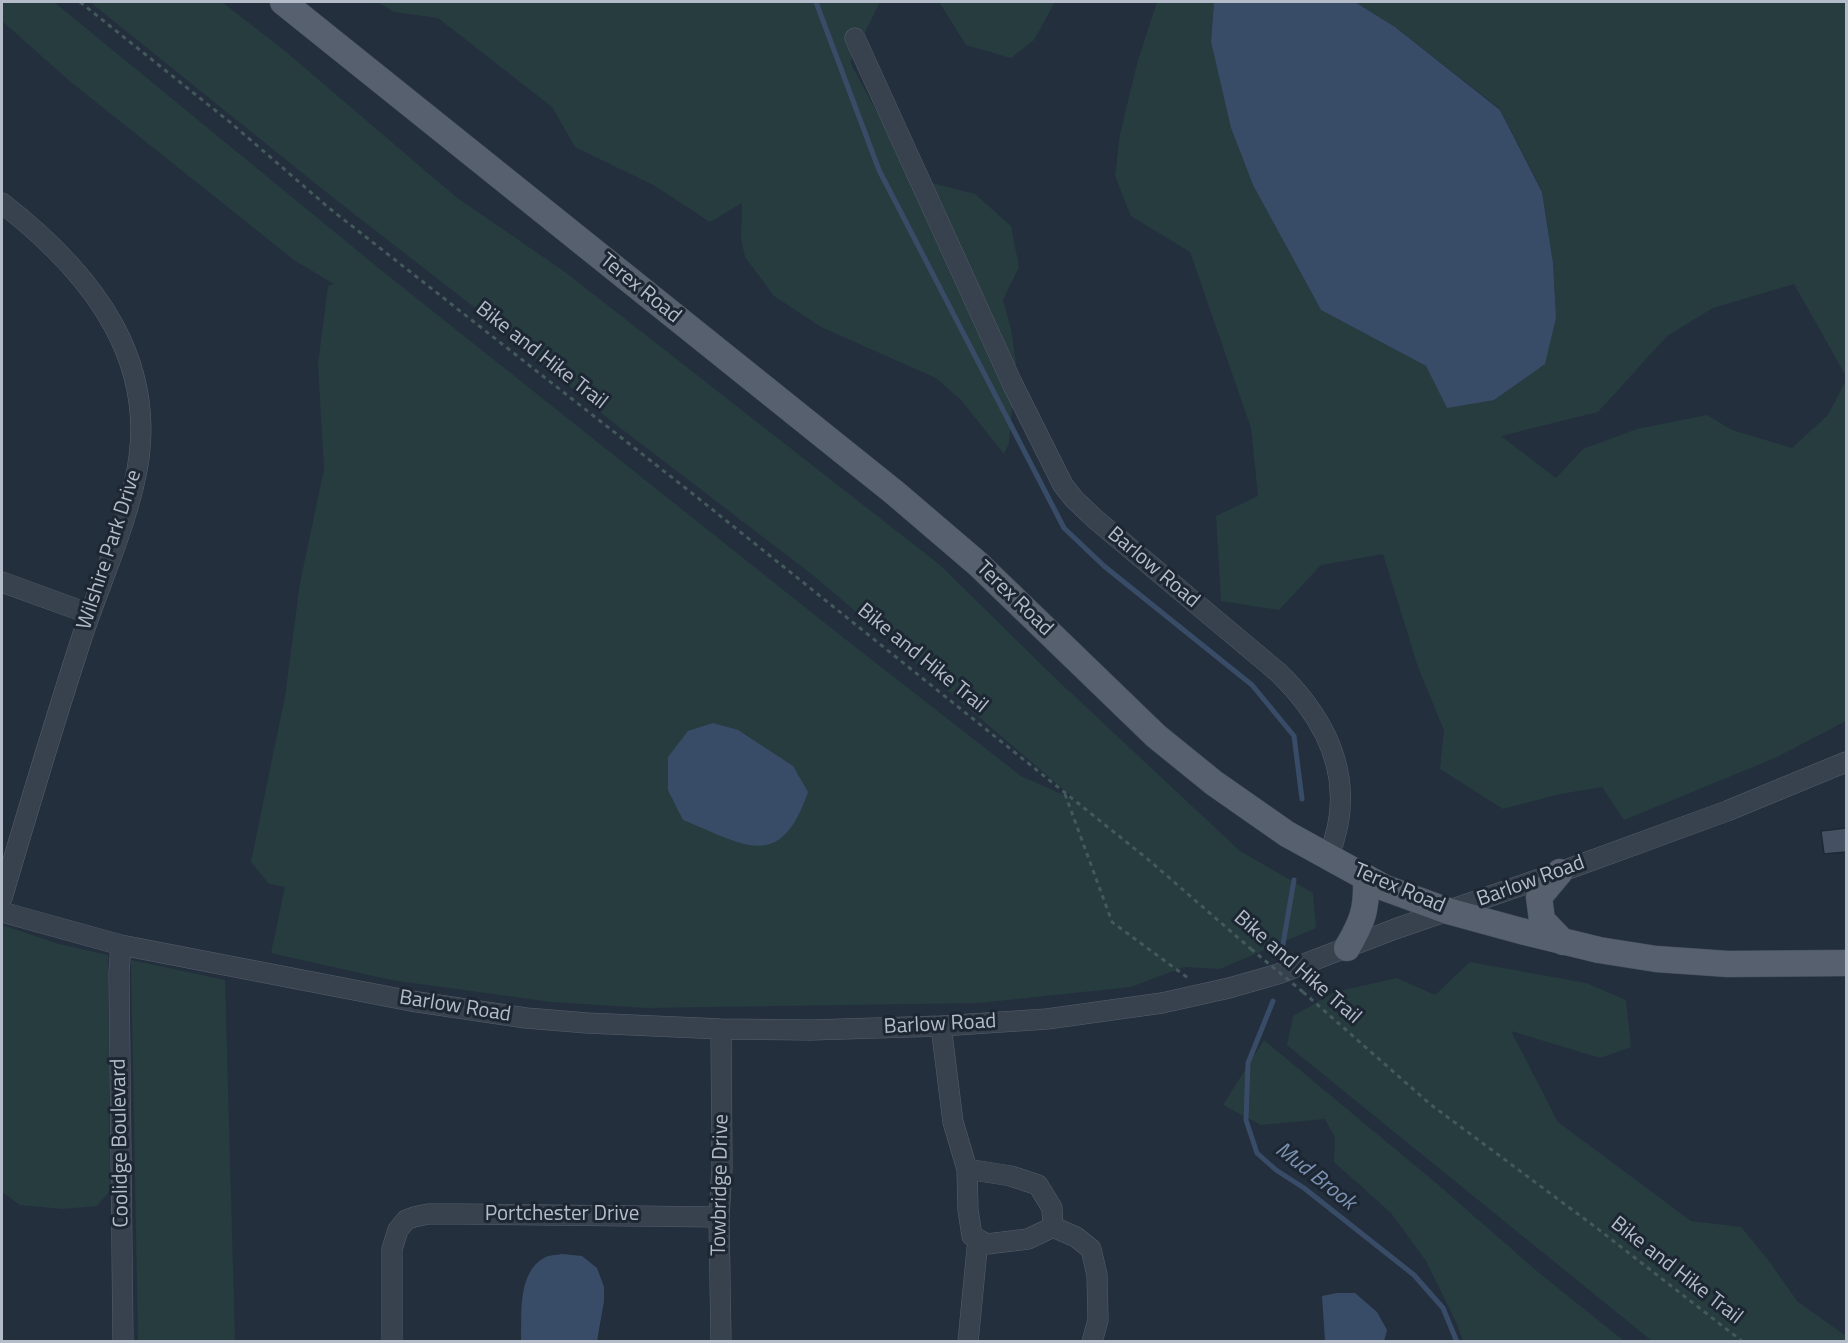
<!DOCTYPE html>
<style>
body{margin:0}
#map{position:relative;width:1848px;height:1343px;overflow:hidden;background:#242f3e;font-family:"Titillium Web",sans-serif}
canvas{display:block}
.frame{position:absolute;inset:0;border:3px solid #b4bcc9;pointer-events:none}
</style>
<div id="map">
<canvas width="1848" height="1343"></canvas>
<div class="frame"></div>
</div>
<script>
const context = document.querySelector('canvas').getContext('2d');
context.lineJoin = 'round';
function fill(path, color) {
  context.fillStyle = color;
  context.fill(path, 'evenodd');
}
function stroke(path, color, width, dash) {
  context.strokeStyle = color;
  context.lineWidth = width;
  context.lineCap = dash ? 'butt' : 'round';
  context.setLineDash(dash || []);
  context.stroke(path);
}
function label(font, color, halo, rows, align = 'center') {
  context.font = font + ' "Titillium Web",sans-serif';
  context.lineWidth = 6;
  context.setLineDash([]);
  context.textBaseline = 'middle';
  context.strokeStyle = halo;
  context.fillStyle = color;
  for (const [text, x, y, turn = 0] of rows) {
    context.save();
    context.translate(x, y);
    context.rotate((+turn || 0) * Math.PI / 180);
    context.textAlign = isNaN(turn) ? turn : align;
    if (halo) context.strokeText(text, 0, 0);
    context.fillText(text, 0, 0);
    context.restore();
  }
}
const green = new Path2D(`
 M2 2H54L381 270 840 635 1021 776 1077 801 814 576 610 420 479 311 331 196 90 2H222L285 51 456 197 565 272 940 565 1054 677 1240 851 1313 893 1316 928 1220 969 1184 967 1131 987 979 1003 646 1008 551 1002 391 980 271 953 285 887 269 884 251 862 285 696 300 583 324 469 318 364 328 286 334 284 294 260 72 83 2 21Z
 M377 2H880L850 62 912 178 975 194 1011 226 1019 267 1003 300 1011 329 1016 363 1009 443 1004 454 961 400 936 378 821 327 774 296 745 257 741 239 742 203 710 222 655 186 575 147 552 107 438 18 394 12Z
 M939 2H1055L1034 40 1011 58 966 45Z
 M1157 2H1214L1211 42 1231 128 1253 185 1321 310 1426 366 1447 408 1556 318 1553 263 1542 191 1500 109 1395 27 1355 2H1846V376L1794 284 1713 308 1667 336 1598 412 1501 436 1556 478 1583 449 1637 429 1707 415 1732 430 1792 448 1828 415 1846 380V721L1775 758 1624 820 1602 787 1560 794 1503 809 1440 769 1444 730 1418 667 1383 554 1321 565 1279 610 1221 601 1216 516 1258 496 1251 428 1190 252 1131 216 1115 176 1120 134 1138 60Z
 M2 925 59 944 108 955 110 1191 97 1206 63 1209 20 1205 2 1192Z
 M131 960 225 980 235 1341H138Z
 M1470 962 1586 983 1626 1000 1631 1047 1600 1058 1511 1031 1558 1122 1691 1221 1741 1227 1769 1261 1797 1301 1846 1336V1341H1652L1287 1045 1293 1016 1335 992 1397 978 1435 995Z
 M1264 1040 1436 1183 1538 1272 1624 1341H1463L1456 1322 1426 1261 1391 1213 1334 1162 1335 1138 1325 1119 1261 1125 1223 1105Z`);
const water = new Path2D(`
 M1214 2H1355L1395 27 1500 110 1542 192 1553 263 1556 318 1545 364 1494 400 1447 408 1426 366 1321 310 1253 185 1231 128 1211 42Z
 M713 723 738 730 793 766 808 792C780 873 745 845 683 820L668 790V757L688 731Z
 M562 1254 582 1256 597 1268 604 1287V1301L597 1341H521C522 1315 517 1273 544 1258 548 1255 557 1255 562 1254Z
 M1337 1293H1355L1377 1312 1387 1330 1384 1341H1325L1322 1296Z`);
const stream = new Path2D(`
 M816 2 879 170 1064 528 1104 566 1252 685 1294 736 1302 799
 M1283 944 1294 880
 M1273 1001 1248 1063 1246 1120 1257 1153 1276 1170 1304 1188 1414 1275 1443 1308 1457 1342`);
const building = new Path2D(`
 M1846 828V852L1824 854 1821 831Z`);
const path = new Path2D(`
 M80 2 231 123 329 208 693 494 1150 861 1251 949
 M1065 794 1112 922 1188 978
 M1303 992 1430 1104 1598 1229 1743 1342`);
const minor = new Path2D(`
 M855 38 1012 383 1063 485 1074 499 1095 519 1279 673C1331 724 1358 786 1328 857
 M2 203C92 273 164 363 134 484 122 535 100 584 83 634 54 722 28 810 2 898
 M2 582 90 614
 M2 912 121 945 411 1001 526 1018 587 1023 721 1029 811 1030 941 1026 1047 1019 1162 1003 1229 988 1278 974 1395 929 1560 872 1727 811 1846 762
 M121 945 119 972 123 1342
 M941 1026 953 1122 967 1169 968 1210 972 1236 987 1244 1028 1239 1053 1227 1052 1208 1038 1185 1011 1176 967 1169
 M1053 1227 1076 1237 1091 1249 1097 1275 1098 1320 1092 1342
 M392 1342V1249L398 1230 406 1220 414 1217 428 1214H460L719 1217
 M721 1342 719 1217 722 1168 721 1029
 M968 1342 978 1239`);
const major = new Path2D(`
 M283 2 895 493 978 564 1156 736 1214 783 1287 834 1385 888 1448 911 1521 931 1599 950 1656 959 1728 964 1846 963
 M1560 872 1539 897 1542 920 1563 942
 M1347 948C1363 921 1367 909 1366 878`);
const pathBridge = new Path2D(`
 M1251 949 1303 992`);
const streetNames = [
 ["Terex Road",640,289,39],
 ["Bike and Hike Trail",541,356,38],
 ["Wilshire Park Drive",110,550,-72],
 ["Barlow Road",1153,568,40],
 ["Terex Road",1014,599,44],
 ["Bike and Hike Trail",922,659,39],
 ["Barlow Road",1531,882,-20],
 ["Terex Road",1399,889,23],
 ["Bike and Hike Trail",1297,968,41],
 ["Barlow Road",455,1007,9],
 ["Barlow Road",940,1025,-3],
 ["Coolidge Boulevard",121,1143,-91],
 ["Towbridge Drive",721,1185,-89],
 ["Portchester Drive",562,1215],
 ["Bike and Hike Trail",1676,1271,38]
];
const waterNames = [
 ["Mud Brook",1315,1177,38]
];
fill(green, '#263c3f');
fill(water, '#394c67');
stroke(stream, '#394c67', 5);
fill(building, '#455162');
stroke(building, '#1f2835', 1.5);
stroke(minor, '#565f6c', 21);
stroke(major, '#414a57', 27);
stroke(path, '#44595c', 3, [4.5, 4.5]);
stroke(minor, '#38414e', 20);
stroke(major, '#56606e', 26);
stroke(pathBridge, '#44595c', 3, [4.5, 4.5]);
label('21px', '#b4bcc9', '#1d2633', streetNames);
label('italic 22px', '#7c92b1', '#1d2633', waterNames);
</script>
